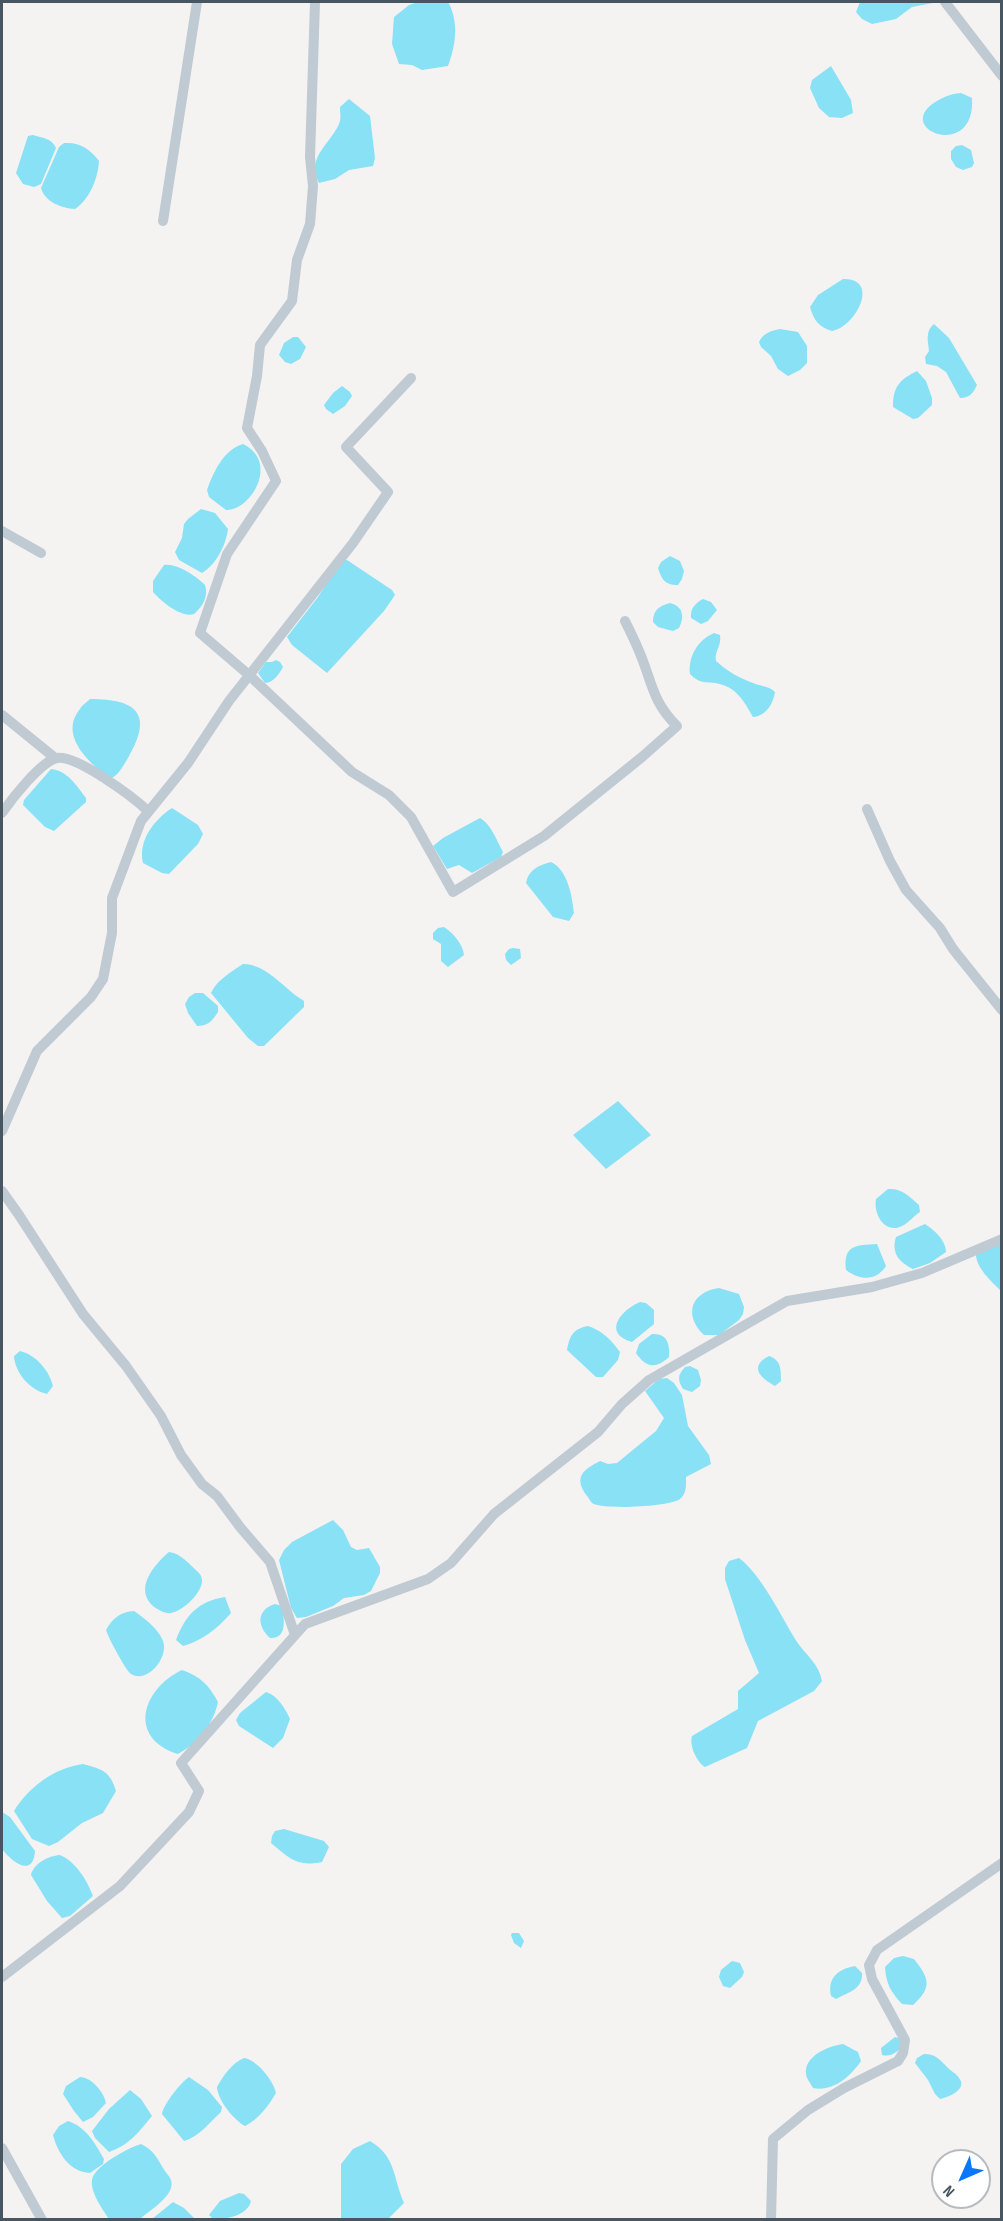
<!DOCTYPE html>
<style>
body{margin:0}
#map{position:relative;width:1003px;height:2221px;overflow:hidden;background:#f5f2f2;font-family:"Sofia Sans Condensed",sans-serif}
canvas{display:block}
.frame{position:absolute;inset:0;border:3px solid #485662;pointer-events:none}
.north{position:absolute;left:931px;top:2149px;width:60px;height:60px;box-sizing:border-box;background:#fff;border:2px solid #b6bbc0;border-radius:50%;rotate:225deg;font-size:16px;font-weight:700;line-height:24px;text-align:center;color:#485662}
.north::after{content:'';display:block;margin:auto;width:21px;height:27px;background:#0a78f7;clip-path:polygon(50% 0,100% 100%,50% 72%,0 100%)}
</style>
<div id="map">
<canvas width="1003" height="2221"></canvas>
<div class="frame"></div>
<div class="north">N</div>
</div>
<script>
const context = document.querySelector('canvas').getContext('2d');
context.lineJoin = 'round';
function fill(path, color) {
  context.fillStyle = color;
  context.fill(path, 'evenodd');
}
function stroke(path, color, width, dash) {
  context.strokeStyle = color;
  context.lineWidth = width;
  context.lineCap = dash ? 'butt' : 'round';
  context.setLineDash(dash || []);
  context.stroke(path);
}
const water = new Path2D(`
 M418 2H448C459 21 456 45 448 66L422 70 412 65 399 64 392 44 394 17 409 5Z
 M860 2H938L912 7 896 19 872 24 862 19 856 12Z
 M831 66 851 100 853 113 842 118 829 117 819 108 810 88 812 80Z
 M961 93 972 98C976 159 898 132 931 105 941 98 949 94 961 93Z
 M349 99 370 116 375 158 373 166 349 170 335 179 319 183C305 155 334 142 340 121 341 118 340 111 340 107Z
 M33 135C42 138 52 138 56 148L41 184 34 187 23 184 16 173 28 136Z
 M64 143C80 142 90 149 99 161 98 178 90 199 75 209 61 208 45 202 41 188L59 147Z
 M962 145 971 150 974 163 972 167 963 170 956 167 951 159V151L956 146Z
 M843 279C881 278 856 327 832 331 819 327 814 321 810 307L818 295Z
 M934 324 949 338 977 385C973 393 970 398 960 398L946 372 937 366 926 364 925 357 929 351C928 341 925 331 934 324Z
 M780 329 798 332 807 346V363L800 370 788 376 778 369 771 356 761 347 759 342C763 333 771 331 780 329Z
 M293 337H298L306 347 300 359 291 364 285 362 279 355 284 343Z
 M917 371 926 381 932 398V405L918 418 913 419 893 407C893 387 899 380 917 371Z
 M342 386 350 392 352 396 345 406 333 414 326 409 324 405 333 393Z
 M243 444C280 462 251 511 226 510L209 497 207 490C213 473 224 449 243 444Z
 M201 509 215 513 228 529C226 545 216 565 202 573L179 560 175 552 182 538 184 524 188 519Z
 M670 556 680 561 684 571 682 579 678 585C665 585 662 580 658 568L661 562Z
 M347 560 392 590 395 595 384 611 327 673 292 645 287 637 318 597 341 561Z
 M164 565C177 563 196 576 205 585 209 597 202 607 194 614 181 618 162 602 153 592V581Z
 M703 599 711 602 717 610 708 621 701 624 691 618C690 609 695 603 703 599Z
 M670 603C683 606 685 617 679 628L673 631 658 627 653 622C653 610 659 606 670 603Z
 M714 633 720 635C722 646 714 651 716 661 727 671 739 678 753 683 761 687 768 685 775 692 773 704 766 716 753 717 744 701 736 686 715 683 703 682 699 683 690 674 688 656 698 640 714 633Z
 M276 660 280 662 283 667C279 674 273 683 265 683L258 673 266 662H272Z
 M90 699C137 699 154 714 128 758 123 766 119 775 110 779 90 763 58 736 80 709 82 705 87 702 90 699Z
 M51 769C68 771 76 785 86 798V802L54 831 45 827 23 805 24 800Z
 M172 808 198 825 203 834 198 844 169 874 162 873 143 863C138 840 154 820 172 808Z
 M480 818C491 824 497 841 503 852L501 857 472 873 459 865 447 869 433 846 443 838Z
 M551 862C568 870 572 896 574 913L569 921 553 917 526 883C528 870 539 865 551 862Z
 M444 927C453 933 463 944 464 955L448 967 441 961V944L433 939V933L438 928Z
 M513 948 520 949 521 958 511 965 506 960 505 954 509 949Z
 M243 964C267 964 284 989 304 1001V1007L264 1046H258L248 1038 211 993C217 980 231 972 243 964Z
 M195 993H203L218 1006V1012C212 1021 208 1026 197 1026L188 1013 185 1004 189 997Z
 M618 1101 651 1135 606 1169 573 1135Z
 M888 1189C901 1188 909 1196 919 1205L920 1212C914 1216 909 1222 904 1225 886 1236 873 1215 876 1199Z
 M925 1224C934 1230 946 1240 946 1252L930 1263 913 1269C899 1262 891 1253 896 1237Z
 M1001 1242V1291C992 1282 975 1267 976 1253Z
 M877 1244 886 1266C876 1282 859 1280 846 1270 843 1245 856 1245 877 1244Z
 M719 1288 739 1294 744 1307 743 1314 739 1320 719 1335H704C683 1315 691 1292 719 1288Z
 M640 1302 646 1303 654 1310V1324L632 1342C602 1333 621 1310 640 1302Z
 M588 1326C603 1331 611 1340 620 1352L618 1360 603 1377H596L567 1350C570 1335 573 1329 588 1326Z
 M652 1334C668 1333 670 1345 669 1357 656 1369 646 1368 636 1353L639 1344Z
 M20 1351C36 1355 49 1370 53 1386L47 1394C30 1390 15 1373 14 1356Z
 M769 1356C781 1360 781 1369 781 1381L775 1386C761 1378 748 1367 769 1356Z
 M690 1366 698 1370 701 1380 700 1386 692 1392 683 1389C677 1379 678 1375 685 1367Z
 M667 1378 674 1383 682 1395 688 1426 709 1455 711 1464 686 1477C686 1485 687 1493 680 1499 669 1507 602 1510 592 1503 590 1501 589 1498 587 1496 573 1477 583 1470 600 1461L608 1464 617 1463 656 1431 664 1418 645 1391 659 1379Z
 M333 1520 343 1530 351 1547 357 1550 369 1548 380 1567V1573L371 1591 364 1595 344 1598 333 1606 306 1617 297 1618 291 1608 279 1560 284 1550 292 1542Z
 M169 1552C182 1554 189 1564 199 1573 211 1586 184 1611 171 1613 165 1614 159 1610 154 1607 133 1589 154 1565 169 1552Z
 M739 1558C761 1574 782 1618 797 1642 806 1655 819 1664 822 1681L814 1691 758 1721 747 1748 705 1767C697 1762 689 1746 692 1736L738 1709V1691L759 1673 745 1640 725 1579V1568L729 1561Z
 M225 1597 231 1613C218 1628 202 1641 183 1646L176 1640C185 1616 198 1601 225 1597Z
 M275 1604 282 1606C284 1618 288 1639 270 1638 257 1626 256 1610 275 1604Z
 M134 1611C145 1619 158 1628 163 1641 169 1657 148 1684 131 1674 126 1671 108 1637 106 1630 113 1618 120 1612 134 1611Z
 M182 1670C200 1676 209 1685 218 1702 213 1725 198 1743 178 1754 127 1738 142 1689 182 1670Z
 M266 1692C278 1696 285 1708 290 1719L283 1738 273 1748 239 1726 236 1720 240 1713Z
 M83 1764C102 1769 110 1771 116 1791L103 1813 82 1823 58 1842 49 1846 32 1839 14 1811C29 1787 54 1768 83 1764Z
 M2 1812 10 1817 35 1851C33 1879 11 1861 2 1849Z
 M284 1829 324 1841 329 1847 322 1862C297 1867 290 1859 271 1843L272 1836 275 1831Z
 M60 1855C76 1862 87 1880 93 1896L70 1916 62 1918 47 1901 31 1875C34 1863 48 1856 60 1855Z
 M512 1933H519L524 1941 521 1948 514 1943 511 1935Z
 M903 1956 914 1959C929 1978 933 1987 913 2005L902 2004C891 1992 886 1984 885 1967L894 1958Z
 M732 1961 740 1963 744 1972 742 1977 730 1988 723 1986 719 1977 721 1970Z
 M855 1966 862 1973C863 1989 849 1992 836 1999L831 1996C827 1978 838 1969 855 1966Z
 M895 2037 901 2039V2048C895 2053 891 2057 882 2055L881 2048Z
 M843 2044 858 2052 861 2061C850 2077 833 2092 813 2088 811 2084 806 2078 806 2074 804 2056 828 2046 843 2044Z
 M924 2054C936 2054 940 2060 948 2068 951 2071 957 2074 959 2078 968 2089 949 2097 940 2099L935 2094 928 2080 915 2063 917 2058Z
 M244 2058C257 2060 273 2080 276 2093 269 2105 258 2120 245 2126 234 2120 218 2101 217 2087 223 2076 232 2063 244 2058Z
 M80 2077C91 2077 104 2092 106 2103L93 2117 83 2122 74 2111 63 2094 66 2086Z
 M189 2077 208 2090 222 2107 221 2112C211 2121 199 2137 184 2141L162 2114C163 2105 181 2082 189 2077Z
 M130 2090 141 2099 152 2116C140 2131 128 2146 109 2152L95 2138 92 2131 109 2109Z
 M68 2121C86 2127 95 2143 104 2159L103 2164 90 2173C70 2172 58 2154 53 2135L59 2126Z
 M370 2141C396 2156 393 2178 404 2203L388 2219H341V2164L353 2149Z
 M141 2144C153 2150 156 2156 163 2168 165 2172 169 2175 171 2180 176 2195 150 2210 140 2219H109C103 2210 90 2192 92 2180 94 2166 128 2148 141 2144Z
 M239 2193 244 2194 251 2201C248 2215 226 2220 213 2219L209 2215 220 2201Z
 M173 2202 184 2208 195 2219H152Z`);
const minor = new Path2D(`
 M315 2 310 157 313 186 310 224 297 260 292 301 260 345 257 376 247 428 262 451 276 481 227 554 200 633 249 675 352 772 389 795 411 817 453 892 544 836 642 757 677 726C652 702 652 681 639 651 635 641 630 631 625 621
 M945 2 1002 76
 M163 221 197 2
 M2 531 41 553
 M2 715 55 758
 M867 809 890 861 906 890 940 928 953 949 1002 1010
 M2 813C11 800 41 761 57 758 77 755 133 797 148 811
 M2 1131 37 1051 91 997 103 979 112 933V898L141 821 188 763 229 701 353 543 388 492 346 447 411 378
 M2 1191 19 1215 83 1314 126 1366 161 1416 181 1455 202 1484 217 1496 240 1527 270 1562 295 1635
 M2 1977 120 1886 189 1812 199 1791 181 1763 305 1624 428 1579 451 1563 494 1514 598 1432 622 1404 649 1380 787 1301 872 1287 922 1273 1002 1239
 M2 2148 42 2220
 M771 2220 773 2139 808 2110 844 2088 898 2061 903 2053 905 2040 872 1979 869 1965 877 1950 1002 1863`);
fill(water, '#88e1f5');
stroke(minor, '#bfcad3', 10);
</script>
